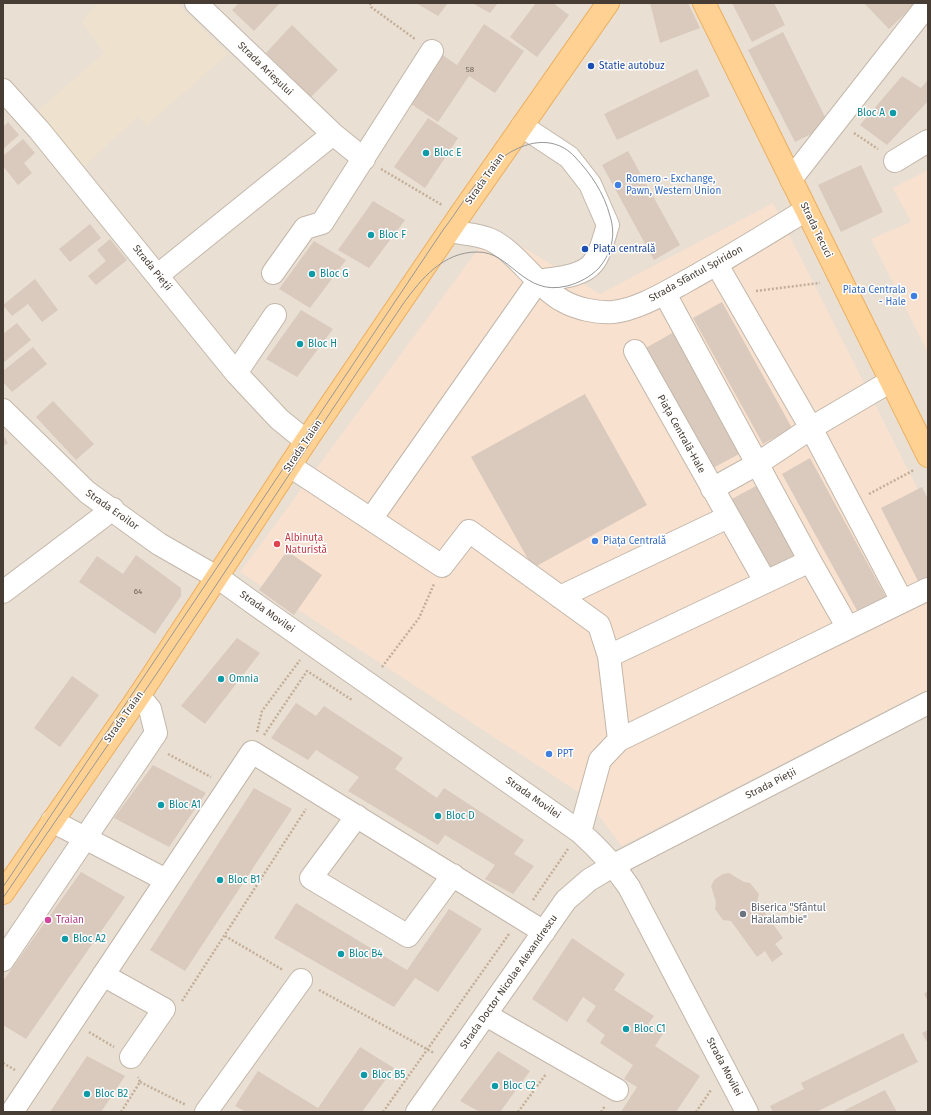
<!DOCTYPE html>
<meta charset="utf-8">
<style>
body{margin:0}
#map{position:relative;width:931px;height:1115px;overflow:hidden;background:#f4eee6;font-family:"Fira Sans",sans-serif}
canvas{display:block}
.frame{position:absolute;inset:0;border:4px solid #473d34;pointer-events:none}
</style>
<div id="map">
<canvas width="931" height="1115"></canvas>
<div class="frame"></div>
</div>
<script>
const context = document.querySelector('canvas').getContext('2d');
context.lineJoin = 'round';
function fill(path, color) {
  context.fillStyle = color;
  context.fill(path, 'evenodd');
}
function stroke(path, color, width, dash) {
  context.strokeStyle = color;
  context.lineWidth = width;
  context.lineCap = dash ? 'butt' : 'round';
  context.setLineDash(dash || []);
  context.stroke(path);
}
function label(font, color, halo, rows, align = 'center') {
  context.font = font + ' "Fira Sans",sans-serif';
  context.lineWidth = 3;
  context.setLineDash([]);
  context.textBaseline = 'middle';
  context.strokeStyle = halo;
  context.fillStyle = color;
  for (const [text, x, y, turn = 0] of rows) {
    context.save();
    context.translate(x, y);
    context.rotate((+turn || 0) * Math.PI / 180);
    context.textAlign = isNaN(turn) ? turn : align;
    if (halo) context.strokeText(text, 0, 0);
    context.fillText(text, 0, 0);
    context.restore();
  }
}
const residential = new Path2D(`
 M3 3H928V1112H3Z`);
const commercial = new Path2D(`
 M928 170V353L871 239 911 222 893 188Z
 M773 203 928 509V689L622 846 583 795 240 572 493 229 600 294Z`);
const education = new Path2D(`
 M97 3H176L228 54 147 125 138 116 84 167 37 111 104 53 82 22Z`);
const building = new Path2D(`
 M239 3H280L254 31 232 10Z
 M416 3H448L438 16Z
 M472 3H498L490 13Z
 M536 3H553L569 15 537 57 510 37Z
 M650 3H688L700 28 660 43Z
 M732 3H774L785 25 752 42Z
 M864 3H912L914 5 889 29Z
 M484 24 524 51 495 93 469 76 438 122 408 102 441 54 457 65Z
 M292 25 338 70 311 97 266 53Z
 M783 32 829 125 795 142 748 50Z
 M697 69 710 96 617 140 604 114Z
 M902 76 921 88 928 80V101L887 145 860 125Z
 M428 118 458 138 425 188 394 167Z
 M8 122 19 135 3 149V127Z
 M23 139 35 153 24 163 32 173 18 185 3 166V156Z
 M628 151 680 245 654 260 602 165Z
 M861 165 883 212 841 232 818 185Z
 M373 201 405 220 369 268 338 250Z
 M90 224 101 238 70 262 59 249Z
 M110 239 127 260 96 285 88 276 106 261 97 250Z
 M314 241 346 260 310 308 279 289Z
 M35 279 58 310 42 322 28 304 12 316 3 305Z
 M722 302 792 428 763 444 693 318Z
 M301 310 333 329 297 377 266 359Z
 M17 323 31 340 3 363V334Z
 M674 332 741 453 711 469 644 349Z
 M33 347 47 364 12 392 3 382V371Z
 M585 394 647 505 533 568 471 457Z
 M53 401 94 444 76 460 36 417Z
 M3 435 8 443 3 446Z
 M810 458 887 599 859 614 782 474Z
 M756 486 796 557 768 573 728 501Z
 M922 487 928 499V581L920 585 881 508Z
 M287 551 322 575 294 615 259 590Z
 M136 555 181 588V596L155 634 79 582 97 556 123 574Z
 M237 638 260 653 205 724 181 706Z
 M72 676 99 695 60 747 34 728Z
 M296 703 316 716 324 706 403 758 395 769 437 798 444 788 524 840 514 854 534 866 513 894 485 879 495 865 445 835 438 845 348 791 359 777 316 750 308 760 271 738Z
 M153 765 206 793 169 847 114 818Z
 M254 788 292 809 185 971 150 950Z
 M81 872 125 897 26 1039 3 1025V981Z
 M729 873 744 882 750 883 759 894 757 902 783 938 775 944 783 954 772 962 765 951 757 957 731 921 723 920 715 909 716 902 711 886 715 879 723 874Z
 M296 903 407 970 449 909 482 929 438 992 415 978 394 1007 274 938Z
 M572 938 625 974 614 990 654 1016 648 1024 663 1034 655 1046 700 1076 676 1112H621L637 1087 624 1079 633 1065 600 1043 605 1035 586 1021 596 1006 583 997 567 1022 532 999Z
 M928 991V1001L924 994Z
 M928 1030V1044L922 1033Z
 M903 1033 918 1062 816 1112H773L770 1106 804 1089 801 1083Z
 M360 1047 394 1068 362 1112H246L235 1106 258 1071 318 1108Z
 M498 1051 530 1071 500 1112H480L460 1101Z
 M87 1056 125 1076 101 1112H50Z
 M885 1090 897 1112H841Z`);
const path = new Path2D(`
 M370 3 371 7 415 39
 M854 133 878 149
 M381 169 442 205
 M756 291 820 283
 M869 494 914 470
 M382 667 419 618 434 584
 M257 732 262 711 300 660
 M264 735 307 671 352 700
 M168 754 211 777
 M533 900 568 849
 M225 936 283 970
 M319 990 434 1053
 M182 1001 306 809
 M89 1032 114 1047
 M3 1063 15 1070
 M140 1082 186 1105
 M121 1112 140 1082 138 1077
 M383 1112 509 934
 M518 1112 546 1074
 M601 1112 605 1106
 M696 1112 711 1090`);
const minor = new Path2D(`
 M196 3 333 134 364 159
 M3 90 39 130 236 373 279 419 306 441
 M895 161 928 141
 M791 179 928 4
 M450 231C463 234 477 234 489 239 517 251 536 286 563 301 577 309 597 313 613 312 636 310 663 294 683 283 725 260 765 235 806 210
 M717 265 811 428 902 601
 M273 273 305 228 322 223 432 51
 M158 275 333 134
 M665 294 810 561 848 628
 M635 351 765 581
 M236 373 275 315
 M3 410 87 492 159 544 220 579 259 607 580 832C599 849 615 866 629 887L747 1112
 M290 466 442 566 469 531 599 625 609 656 619 740
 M712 489 757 464 811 428 891 381
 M371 519 538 281C555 278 582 277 593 263 601 253 604 237 608 225L590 184 569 157 522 126
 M3 592 113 509
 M560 597 728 517
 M609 656 810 561
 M357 816 311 878 408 936 453 875
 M52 821 166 880
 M580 832 600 760 619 740 928 589
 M3 960 156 733 150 709 139 696
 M103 975 164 1009 131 1057
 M486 1015 617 1090
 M12 1112 252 752 544 932
 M206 1112 301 980
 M417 1112 566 900 589 880 614 865 928 703`);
const major = new Path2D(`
 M704 3 928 456
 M3 893 139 696 306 441 460 215 608 3`);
const tram = new Path2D(`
 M3 887 443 230C457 212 472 186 488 170 511 146 549 129 575 157 591 174 604 193 610 216 616 235 612 252 599 268 590 277 579 283 567 286 523 297 511 251 477 252 443 252 421 279 403 304 336 403 271 502 205 602 139 701 70 799 3 898`);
const markers = [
 [591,66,4,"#1a4fb4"],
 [893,113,4,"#0f9aa8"],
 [426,153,4,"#0f9aa8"],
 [618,185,4,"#3f7fe0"],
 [371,235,4,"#0f9aa8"],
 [585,249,4,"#1a4fb4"],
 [312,274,4,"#0f9aa8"],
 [914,296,4,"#3f7fe0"],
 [300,344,4,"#0f9aa8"],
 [595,541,4,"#3f7fe0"],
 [277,544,4,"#e0444e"],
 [221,679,4,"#0f9aa8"],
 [549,754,4,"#3f7fe0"],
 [161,805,4,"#0f9aa8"],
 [438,816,4,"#0f9aa8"],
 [220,880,4,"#0f9aa8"],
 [743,914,4,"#6b7280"],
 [48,920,4,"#d1479c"],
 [65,939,4,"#0f9aa8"],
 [341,954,4,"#0f9aa8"],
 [626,1029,4,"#0f9aa8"],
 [364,1075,4,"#0f9aa8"],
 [495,1086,4,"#0f9aa8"],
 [87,1094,4,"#0f9aa8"]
];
const numberNames = [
 ["58",470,70],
 ["64",138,592]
];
const transitNames = [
 ["Statie autobuz",599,66],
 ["Piața centrală",593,249]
];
const streetNames = [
 ["Strada Arieșului",265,69,44],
 ["Strada Traian",485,179,-55],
 ["Strada Tecuci",816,230,64],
 ["Strada Pieții",152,268,51],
 ["Strada Sfântul Spiridon",696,274,-29],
 ["Piața Centrală-Hale",681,434,61],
 ["Strada Traian",303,446,-56],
 ["Strada Eroilor",112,510,35],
 ["Strada Movilei",267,612,35],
 ["Strada Traian",124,717,-55],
 ["Strada Pieții",771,784,-27],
 ["Strada Movilei",533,798,35],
 ["Strada Doctor Nicolae Alexandrescu",509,982,-55],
 ["Strada Movilei",724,1067,62]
];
const cultureNames = [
 ["Bloc A",885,113,"right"],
 ["Bloc E",434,153],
 ["Bloc F",379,235],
 ["Bloc G",320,274],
 ["Bloc H",308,344],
 ["Omnia",229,679],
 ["Bloc A1",169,805],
 ["Bloc D",446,816],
 ["Bloc B1",228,880],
 ["Bloc A2",73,939],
 ["Bloc B4",349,954],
 ["Bloc C1",634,1029],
 ["Bloc B5",372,1075],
 ["Bloc C2",503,1086],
 ["Bloc B2",95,1094]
];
const shopNames = [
 ["Romero - Exchange,",626,179],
 ["Pawn, Western Union",626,191],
 ["Piata Centrala",906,290,"right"],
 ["- Hale",906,302,"right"],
 ["Piața Centrală",603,541],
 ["PPT",557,754]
];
const healthNames = [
 ["Albinuța",285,538],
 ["Naturistă",285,550]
];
const worshipNames = [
 ["Biserica \"Sfântul",751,908],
 ["Haralambie\"",751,920]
];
const hotelNames = [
 ["Traian",56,920]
];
fill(residential, '#e9dfd3');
fill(commercial, '#f8e1cf');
fill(education, '#eee1ce');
fill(building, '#dacabd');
stroke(minor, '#c3b7aa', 24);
stroke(major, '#edad5b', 24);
stroke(path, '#c3ae98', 2.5, [2, 2]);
stroke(minor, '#fff', 22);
stroke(major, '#ffd294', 22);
stroke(tram, '#969696', 1);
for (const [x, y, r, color] of markers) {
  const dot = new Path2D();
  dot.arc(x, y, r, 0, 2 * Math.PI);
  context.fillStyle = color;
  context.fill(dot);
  stroke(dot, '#fff', 1.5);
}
label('8px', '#6c6056', null, numberNames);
label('10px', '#164399', '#fff', transitNames, 'left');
label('10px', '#473d34', '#fff', streetNames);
label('10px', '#0d838f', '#fff', cultureNames, 'left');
label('10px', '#366cbe', '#fff', shopNames, 'left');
label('10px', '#be3a42', '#fff', healthNames, 'left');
label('10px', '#5b616d', '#fff', worshipNames, 'left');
label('10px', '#b23c85', '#fff', hotelNames, 'left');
</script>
